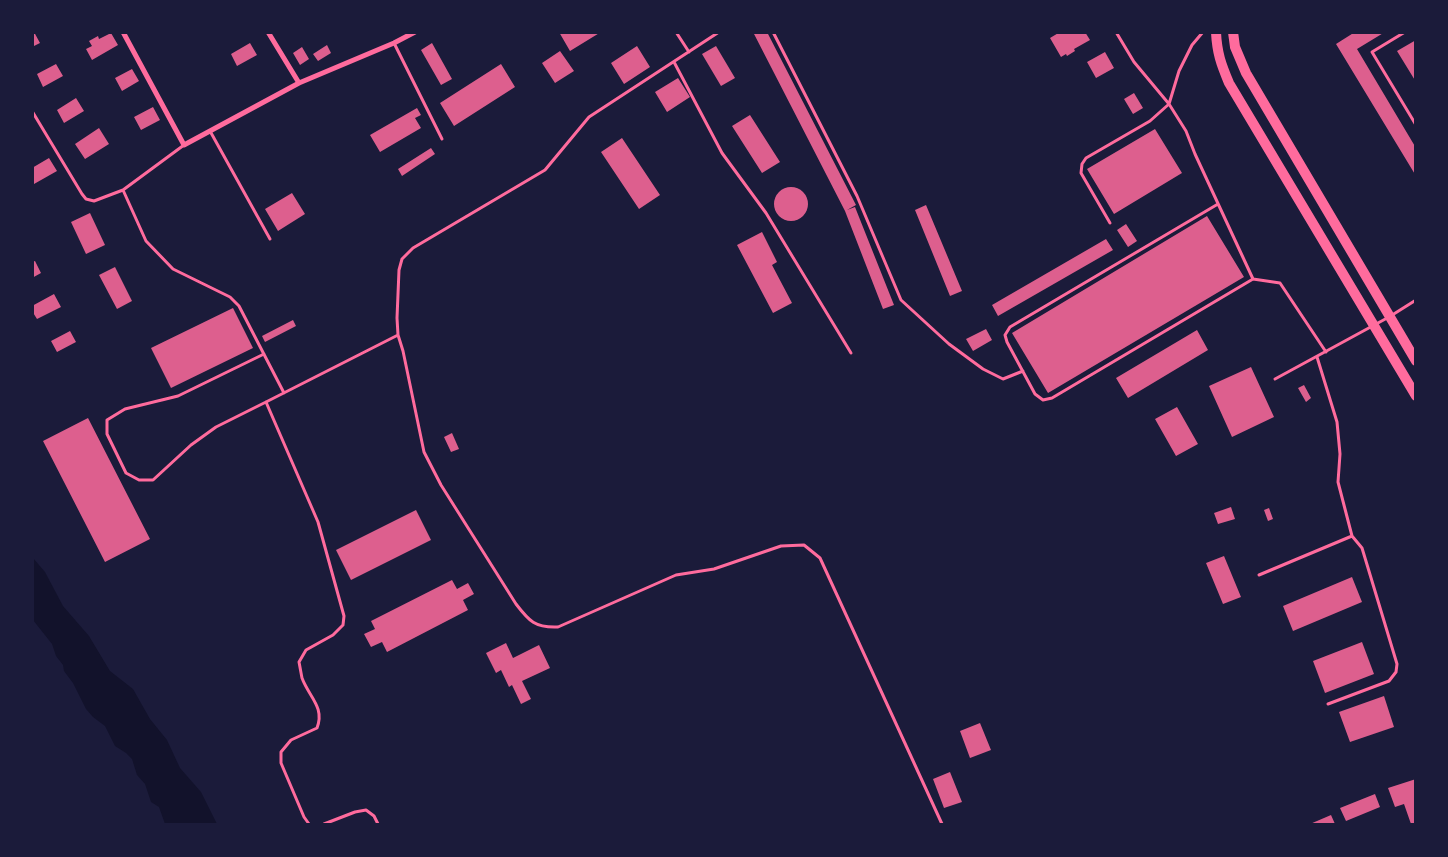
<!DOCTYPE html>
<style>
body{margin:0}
#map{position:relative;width:1448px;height:857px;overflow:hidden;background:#1b1b3a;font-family:"Sofia Sans Condensed",sans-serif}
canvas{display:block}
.frame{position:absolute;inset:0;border:34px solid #1b1b3a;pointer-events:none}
</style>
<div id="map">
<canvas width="1448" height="857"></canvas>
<div class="frame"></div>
</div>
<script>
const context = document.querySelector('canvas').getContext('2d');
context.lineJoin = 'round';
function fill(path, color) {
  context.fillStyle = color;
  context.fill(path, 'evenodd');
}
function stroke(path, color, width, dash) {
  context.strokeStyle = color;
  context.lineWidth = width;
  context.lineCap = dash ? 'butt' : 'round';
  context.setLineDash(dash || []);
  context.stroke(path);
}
const water = new Path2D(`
 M33 558 45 572 63 606 89 636 110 671 133 689 150 719 167 740 180 768 201 792 217 824H165L159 807 151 802 145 784 137 775 132 759 126 753 115 746 105 726 93 717 86 709 73 683 64 671 63 665 56 656 52 644 33 620Z`);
const building = new Path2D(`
 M32 32H34L40 43 32 47Z
 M559 32H601L570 51Z
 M753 32H767L856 205 847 210 855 207 894 305 883 309 845 211Z
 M1060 32H1085L1090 40 1074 49 1075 51 1067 56 1066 54 1061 57 1050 38Z
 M1355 32H1385L1357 49 1416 148V176L1336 44Z
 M111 33 118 45 92 60 86 49 92 46 89 41 98 36 99 39Z
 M1416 40V82L1397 51Z
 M250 43 257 55 237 66 231 54Z
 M432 43 452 79 441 85 421 50Z
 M327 45 331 53 318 61 313 54Z
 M637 46 650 67 624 84 611 63Z
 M716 46 735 78 721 86 702 54Z
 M302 47 309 59 300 65 293 53Z
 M560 51 574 71 555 83 542 63Z
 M1105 52 1114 68 1096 78 1087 62Z
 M56 64 63 76 43 87 37 74Z
 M501 64 515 87 454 126 440 103Z
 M132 69 139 81 122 91 115 78Z
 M678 78 690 97 667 112 655 92Z
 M1134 93 1143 108 1133 114 1124 99Z
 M76 98 84 111 64 123 57 110Z
 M153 107 160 120 141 130 134 117Z
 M417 108 421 115 415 118 421 128 380 152 370 135Z
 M750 115 780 162 762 173 732 126Z
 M99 128 109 144 85 159 75 144Z
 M1155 129 1182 173 1114 214 1087 169Z
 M622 138 660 195 639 209 601 152Z
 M431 148 435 154 402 176 398 169Z
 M49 158 57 171 34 184 32 181V168Z
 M774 204a17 17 0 1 1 34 0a17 17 0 1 1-34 0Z
 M292 193 305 214 278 231 265 209Z
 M926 205 962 291 950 296 915 210Z
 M90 213 105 245 86 254 71 222Z
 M1207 216 1244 277 1048 393 1012 333Z
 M1126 224 1137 241 1128 247 1117 230Z
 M762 232 777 262 772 265 792 303 773 313 737 245Z
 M1106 239 1113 250 998 316 992 305Z
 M35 261 41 273 32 278V262Z
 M115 267 132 301 117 309 99 275Z
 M54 294 61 307 37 319 32 311V306Z
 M233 308 253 348 171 388 151 348Z
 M293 320 296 326 265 342 262 336Z
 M986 329 992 340 973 351 966 339Z
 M1197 330 1208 350 1128 398 1116 378Z
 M70 331 76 342 57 352 51 341Z
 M1251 367 1274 417 1232 437 1209 386Z
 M1304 385 1311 398 1306 402 1298 388Z
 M1177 407 1198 444 1176 456 1155 419Z
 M88 418 150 539 105 562 43 441Z
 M452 433 459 449 451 452 444 437Z
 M1231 507 1235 519 1218 524 1214 513Z
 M1269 508 1273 519 1268 521 1264 510Z
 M416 510 431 540 351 580 336 550Z
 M1224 556 1241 597 1223 604 1206 563Z
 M1352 577 1362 602 1293 631 1283 606Z
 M452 580 457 589 468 583 474 594 463 600 468 610 387 652 382 642 371 647 364 634 375 629 371 621Z
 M1362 642 1374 674 1325 693 1313 661Z
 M506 643 513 658 539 645 550 668 522 681 531 699 521 704 512 685 509 687 501 670 496 673 486 653Z
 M1384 696 1394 727 1350 742 1339 712Z
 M980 723 991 750 970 758 960 731Z
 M950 772 962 802 944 808 933 779Z
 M1416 779V824H1411L1404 804 1395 807 1388 788Z
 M1375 794 1380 807 1346 821 1340 808Z
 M1331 815 1335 824H1310Z`);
const service = new Path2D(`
 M676 32 689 52
 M719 32 589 117 545 170 413 248 402 259 399 270 397 318 398 335 403 351 424 452 441 485 516 604C529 621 535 628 558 627L676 575 714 569 781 546 804 545 820 558 942 824
 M773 32 857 196 901 300 949 344 983 369 1003 379 1023 371
 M1116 32 1134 62 1169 104 1186 131 1195 154 1253 279
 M1405 32 1372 52 1416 125
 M394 43 442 139
 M674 62 722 153 766 213 851 353
 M32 111 82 194 86 199 94 201 123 190 184 145
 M210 131 270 239
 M123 190 146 241 173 269 230 297 239 306 284 393
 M1218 204 1010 327 1005 335 1007 342 1035 394 1043 400 1052 398 1253 279 1280 283 1326 352
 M1110 223 1081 173 1082 164 1086 158 1150 121 1169 104 1179 71 1192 45 1203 32
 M264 354 178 396 125 409 107 420V434L126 473 139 480H153L191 445 216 427 266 402 398 335
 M1317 357 1337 422 1340 454 1338 482 1352 536 1362 548 1397 664 1396 672 1389 681 1328 704
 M1275 379 1389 317 1416 300
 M266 402 318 522 344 616 343 625 333 635 306 650 299 662C300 667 301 673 302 678 309 697 325 707 317 728L291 740 281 752V763L304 817 309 824
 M1259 575 1352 536
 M324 824 355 812 366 810 374 816 378 824`);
const minor = new Path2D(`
 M123 32 184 145 299 83 394 43 415 32
 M268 32 299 83`);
const primary = new Path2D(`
 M1216 32C1217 53 1221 64 1229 83L1416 396
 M1233 32 1235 47 1246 73 1416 361`);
fill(water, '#12122b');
fill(building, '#dd5f8e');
stroke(service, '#ff6b9d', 3);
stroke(minor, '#ff6b9d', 5);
stroke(primary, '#ff6b9d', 10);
</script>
